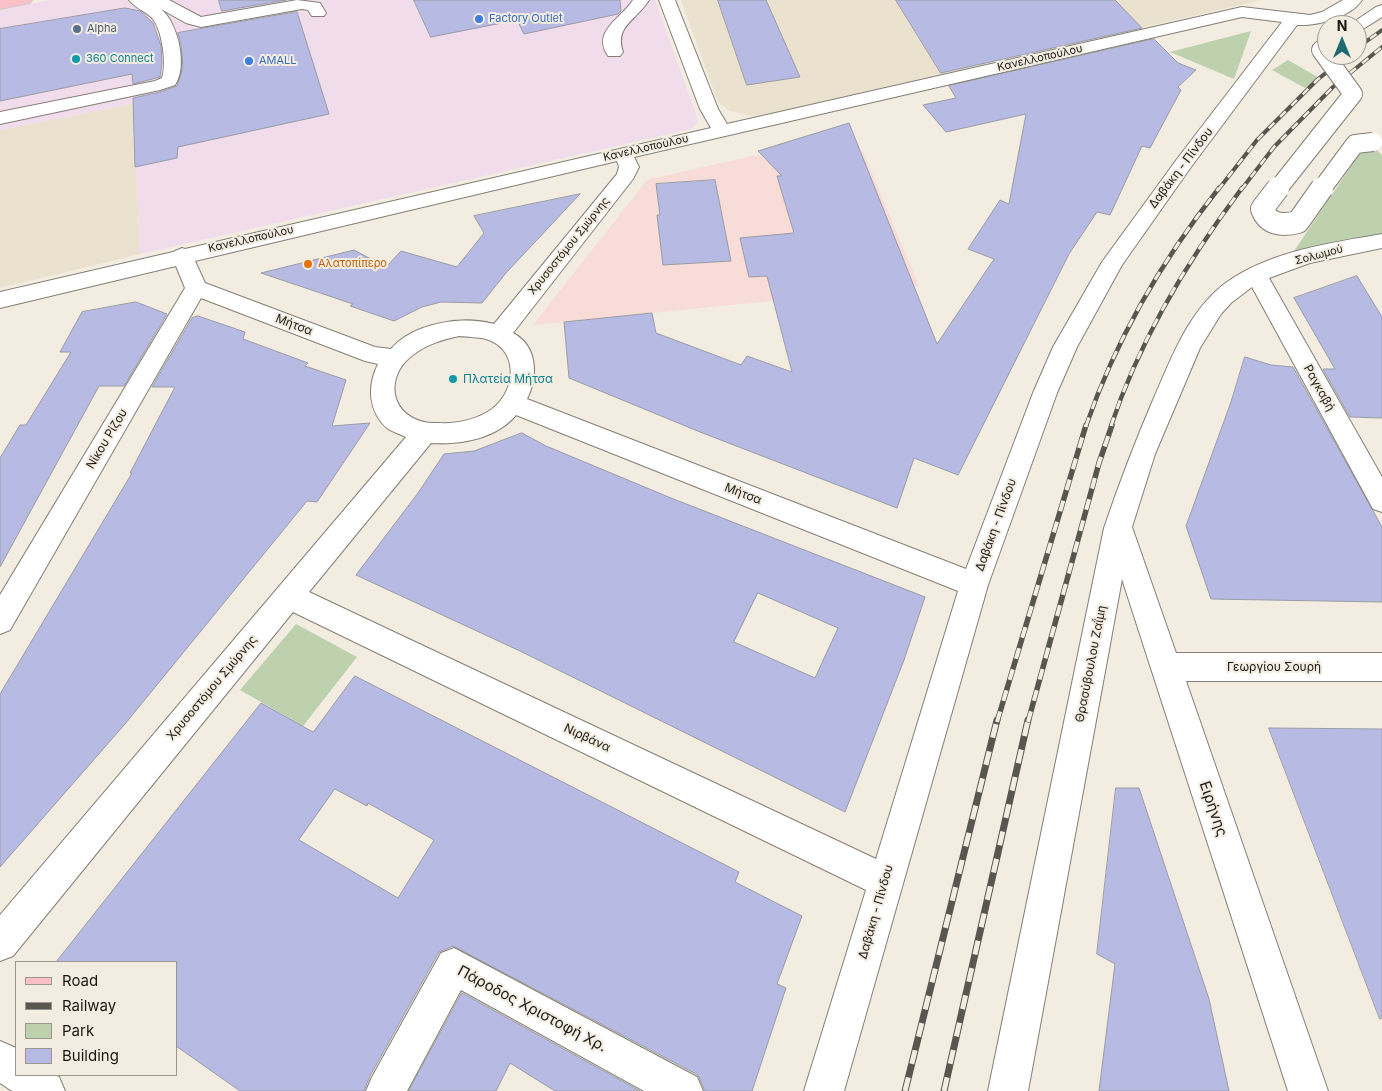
<!DOCTYPE html>
<meta charset="utf-8">
<style>
body{margin:0}
#map{position:relative;width:1382px;height:1091px;overflow:hidden;background:#f2ece1;font-family:Inter,sans-serif}
canvas{display:block}
.legend{position:absolute;left:15px;top:961px;width:162px;height:115px;box-sizing:border-box;background:#f2ece1;border:1px solid #9b978f;margin:0;padding:6px 9px;list-style:none;font-size:15px;color:#191713}
.legend li{display:flex;align-items:center;gap:10px;height:25px}
.legend b{width:25px;border:1px solid #9b978f}
.north{position:absolute;left:1317px;top:15px;width:50px;height:50px;box-sizing:border-box;background:#f2ece1;border:1px solid #9b978f;border-radius:50%;rotate:0deg;font-size:14px;font-weight:700;line-height:20px;text-align:center;color:#191713}
.north::after{content:'';display:block;margin:auto;width:18px;height:22px;background:#206b72;clip-path:polygon(50% 0,100% 100%,50% 72%,0 100%)}
</style>
<div id="map">
<canvas width="1382" height="1091"></canvas>
<ul class="legend">
<li><b style="height:6px;background:#fcc0c9"></b>Road</li>
<li><b style="height:6px;background:#595650"></b>Railway</li>
<li><b style="height:14px;background:#bdd1af"></b>Park</li>
<li><b style="height:14px;background:#b7bbe3"></b>Building</li>
</ul>
<div class="north">N</div>
</div>
<script>
const context = document.querySelector('canvas').getContext('2d');
context.lineJoin = 'round';
function fill(path, color) {
  context.fillStyle = color;
  context.fill(path, 'evenodd');
}
function stroke(path, color, width, dash) {
  context.strokeStyle = color;
  context.lineWidth = width;
  context.lineCap = dash ? 'butt' : 'round';
  context.setLineDash(dash || []);
  context.stroke(path);
}
function label(font, color, halo, rows, align = 'center') {
  context.font = font + ' Inter,sans-serif';
  context.lineWidth = 4;
  context.setLineDash([]);
  context.textBaseline = 'middle';
  context.strokeStyle = halo;
  context.fillStyle = color;
  for (const [text, x, y, turn = 0] of rows) {
    context.save();
    context.translate(x, y);
    context.rotate((+turn || 0) * Math.PI / 180);
    context.textAlign = isNaN(turn) ? turn : align;
    if (halo) context.strokeText(text, 0, 0);
    context.fillText(text, 0, 0);
    context.restore();
  }
}
const commercial = new Path2D(`
 M51 0H655L697 117V122L691 129 140 254 133 104 0 130V10Z`);
const built = new Path2D(`
 M681 0H1262L764 115 751 116 730 111 718 102Z
 M133 104 140 254 0 288V130Z`);
const education = new Path2D(`
 M863 152 919 286 533 325 647 180 761 154 765 159Z`);
const green = new Path2D(`
 M1251 31 1234 79 1170 52Z
 M1288 60 1321 79 1305 88 1272 70Z
 M1362 150H1377L1382 155V237L1294 251Z
 M296 624 357 657 303 726 240 690Z`);
const building = new Path2D(`
 M219 0H286L222 11Z
 M414 0H620L621 11 618 14 524 34 517 20 431 37Z
 M718 0H766L800 77 747 85Z
 M896 0H1115L1142 28 941 73Z
 M125 8 140 11 153 23 161 46 162 64 160 77 133 84 132 74 0 101V29Z
 M297 12 329 114 178 147 177 158 135 167 133 98 160 92 177 86 183 67 181 45 178 33Z
 M1154 39 1178 63 1196 70 1178 87 1181 90 1150 148 1142 146 1110 215 1097 212 1069 254 958 475 914 458 897 508 700 432 569 378 564 322 652 313 656 333 741 365 747 356 792 372 767 276 749 277 740 238 794 233 777 176H782L758 151 849 123 937 344 994 259 968 249 1000 200 1009 204 1026 114 946 132 923 105 956 98 949 86Z
 M715 180 731 261 663 265 657 215H660L656 184Z
 M580 194 506 273 482 303 441 302 422 307 394 321 350 306 353 304 261 273 354 250 386 267 401 251 457 267 484 233 474 216Z
 M1357 276 1382 317V418L1350 417 1323 369H1335L1294 298Z
 M136 302 167 314 124 386H99L0 567V458L20 425H26L71 352H60L82 312Z
 M198 316 245 332 243 339 308 363 305 366 346 380 332 426 370 423 317 502 307 501 125 724 0 867V694L132 473H130L175 387H152L192 318Z
 M1245 357 1271 365 1293 367 1382 527V602L1211 599 1186 526 1231 402Z
 M522 433 546 446 671 498 925 597 904 660 845 812 520 651 356 575 418 493 444 454 474 451ZM758 593 838 628 815 678 734 642Z
 M355 676 739 872 735 882 802 916 777 984 786 988 752 1091H705L698 1075 453 946 439 952 370 1076 364 1091H240L176 1046V962H56L261 703 313 732ZM335 789 367 806 368 803 434 840 398 898 299 840Z
 M1269 728 1382 729V1018L1380 1019Z
 M1116 788H1139L1209 999 1229 1091H1099L1115 964 1097 954Z
 M462 993 640 1091H555L510 1063 496 1091H409Z`);
const minor = new Path2D(`
 M129 0H169L201 17 297 0 320 3 326 13 324 16H312L308 10 302 9 201 27 186 23 161 9C178 23 188 66 175 85L160 90 0 124V112L155 81 162 78C167 64 162 27 151 17 144 11 134 7 129 0Z
 M633 0H649C636 21 614 26 623 52L620 56H608C591 31 622 18 633 0Z
 M659 0H675L718 109 727 124 1242 7 1310 15 1322 12 1343 0H1362C1350 18 1317 26 1297 25L1191 167 1122 265 1077 347 1057 393 988 585 844 1091H804L866 890 293 612 13 956 0 961V915L406 437C400 434 393 432 388 429 368 412 367 386 378 364L365 361 201 298 10 630 0 634V595L185 288 176 266 0 308V292L173 252 182 248 185 249 711 128 700 109ZM1242 17 1282 22 1177 159 1102 262 1053 347 1033 393 966 569 527 399C538 377 538 346 513 333L633 179 639 167 634 157ZM617 161 619 167 617 174 494 324C462 315 413 323 391 349L375 347 205 283 195 261ZM459 336C467 337 478 337 486 339 519 349 517 390 492 409 476 420 457 424 438 423 430 423 423 423 415 419 387 406 389 372 413 355 427 344 442 340 459 336ZM516 415 958 591 876 859 309 592 431 443C460 445 496 439 516 415Z
 M1382 5V17L1363 29 1357 31V25H1349L1376 7Z
 M1382 234V248L1310 263 1269 278 1382 477V512L1373 509 1252 287 1231 303 1221 314 1200 348 1155 454 1132 527 1176 653H1382V681H1186L1328 1091H1288L1122 579 1028 1091H988L1104 528C1119 484 1135 442 1153 400 1171 359 1189 309 1227 282 1271 251 1330 243 1382 234Z
 M454 948 697 1077 703 1091H644L461 990 407 1091H366L372 1077 441 953Z
 M0 1041 16 1048V1075H55L59 1077 65 1091H12L0 1083Z`);
const major = new Path2D(`
 M0 0H32L30 3 0 9Z`);
const railFar3 = new Path2D(`
 M1357 48 1382 30
 M1218 190 1257 140 1317 80 1348 55
 M1241 190 1274 147 1333 87 1382 47`);
const railFar2 = new Path2D(`
 M1086 426C1116 339 1162 260 1219 188
 M1111 426C1140 339 1187 261 1242 188`);
const railFar1 = new Path2D(`
 M997 722 1086 425
 M1028 722 1099 463 1112 425`);
const rail = new Path2D(`
 M905 1091 997 720
 M944 1091 1028 720`);
const minorBridgeFar1 = new Path2D(`
 M1277 190 1353 94 1321 50 1327 46
 M1321 190 1355 144 1373 142`);
const minorBridge = new Path2D(`
 M1278 188 1262 209C1268 225 1283 226 1298 222L1322 188`);
const markers = [
 [479,19,5,"#3f7fe0"],
 [77,29,5,"#5c6f8a"],
 [76,59,5,"#0f9aa8"],
 [249,61,5,"#3f7fe0"],
 [308,264,5,"#e8710a"],
 [453,379,5,"#0f9aa8"]
];
const farShopnames = [
 ["Factory Outlet",489,19],
 ["AMALL",259,61]
];
const farServicenames = [
 ["Alpha",87,29]
];
const farStreetnames = [
 ["Κανελλοπούλου",1040,58,-13],
 ["Κανελλοπούλου",646,148,-13],
 ["Κανελλοπούλου",251,239,-13],
 ["Χρυσοστόμου Σμύρνης",569,246,-51],
 ["Σολωμού",1319,255,-15]
];
const farCulturenames = [
 ["360 Connect",86,59]
];
const farFoodnames = [
 ["Αλατοπίπερο",318,264]
];
const streetNames = [
 ["Δαβάκη - Πίνδου",1181,168,-53],
 ["Μήτσα",294,325,21],
 ["Ραγκαβή",1319,388,61],
 ["Νίκου Ρίζου",107,439,-59],
 ["Μήτσα",743,494,21],
 ["Δαβάκη - Πίνδου",996,525,-70],
 ["Θρασύβουλου Ζαΐμη",1091,664,-79],
 ["Γεωργίου Σουρή",1274,667],
 ["Χρυσοστόμου Σμύρνης",212,688,-50],
 ["Νιρβάνα",587,738,25],
 ["Δαβάκη - Πίνδου",876,912,-74]
];
const cultureNames = [
 ["Πλατεία Μήτσα",463,379]
];
const nearStreetnames = [
 ["Ειρήνης",1213,809,71],
 ["Πάροδος Χριστοφή Χρ.",532,1009,28]
];
fill(commercial, '#f1dceb');
fill(built, '#ebe1cf');
fill(education, '#f7dcd8');
fill(green, '#bdd1af');
fill(building, '#b7bbe3');
stroke(building, '#9a9ba6', 1);
stroke(minor, '#847f75', 2);
stroke(major, '#cccccb', 2);
fill(minor, '#fff');
fill(major, '#fcc0c9');
stroke(railFar3, '#595650', 4);
stroke(railFar2, '#595650', 4.5);
stroke(railFar1, '#595650', 5.5);
stroke(rail, '#595650', 7);
stroke(railFar3, '#f2ece1', 2.5, [8]);
stroke(railFar2, '#f2ece1', 3, [9]);
stroke(railFar1, '#f2ece1', 4, [11]);
stroke(rail, '#f2ece1', 5, [14]);
stroke(minorBridgeFar1, '#847f75', 20, []);
stroke(minorBridge, '#847f75', 24, []);
stroke(minorBridgeFar1, '#fff', 18);
stroke(minorBridge, '#fff', 22);
for (const [x, y, r, color] of markers) {
  const dot = new Path2D();
  dot.arc(x, y, r, 0, 2 * Math.PI);
  context.fillStyle = color;
  context.fill(dot);
  stroke(dot, '#f2ece1', 2);
}
label('11px', '#366cbe', '#f2ece1', farShopnames, 'left');
label('11px', '#4e5e75', '#f2ece1', farServicenames, 'left');
label('11px', '#191713', '#f2ece1', farStreetnames);
label('11px', '#0d838f', '#f2ece1', farCulturenames, 'left');
label('11px', '#c56008', '#f2ece1', farFoodnames, 'left');
label('12px', '#191713', '#f2ece1', streetNames);
label('12px', '#0d838f', '#f2ece1', cultureNames, 'left');
label('15px', '#191713', '#f2ece1', nearStreetnames);
</script>
